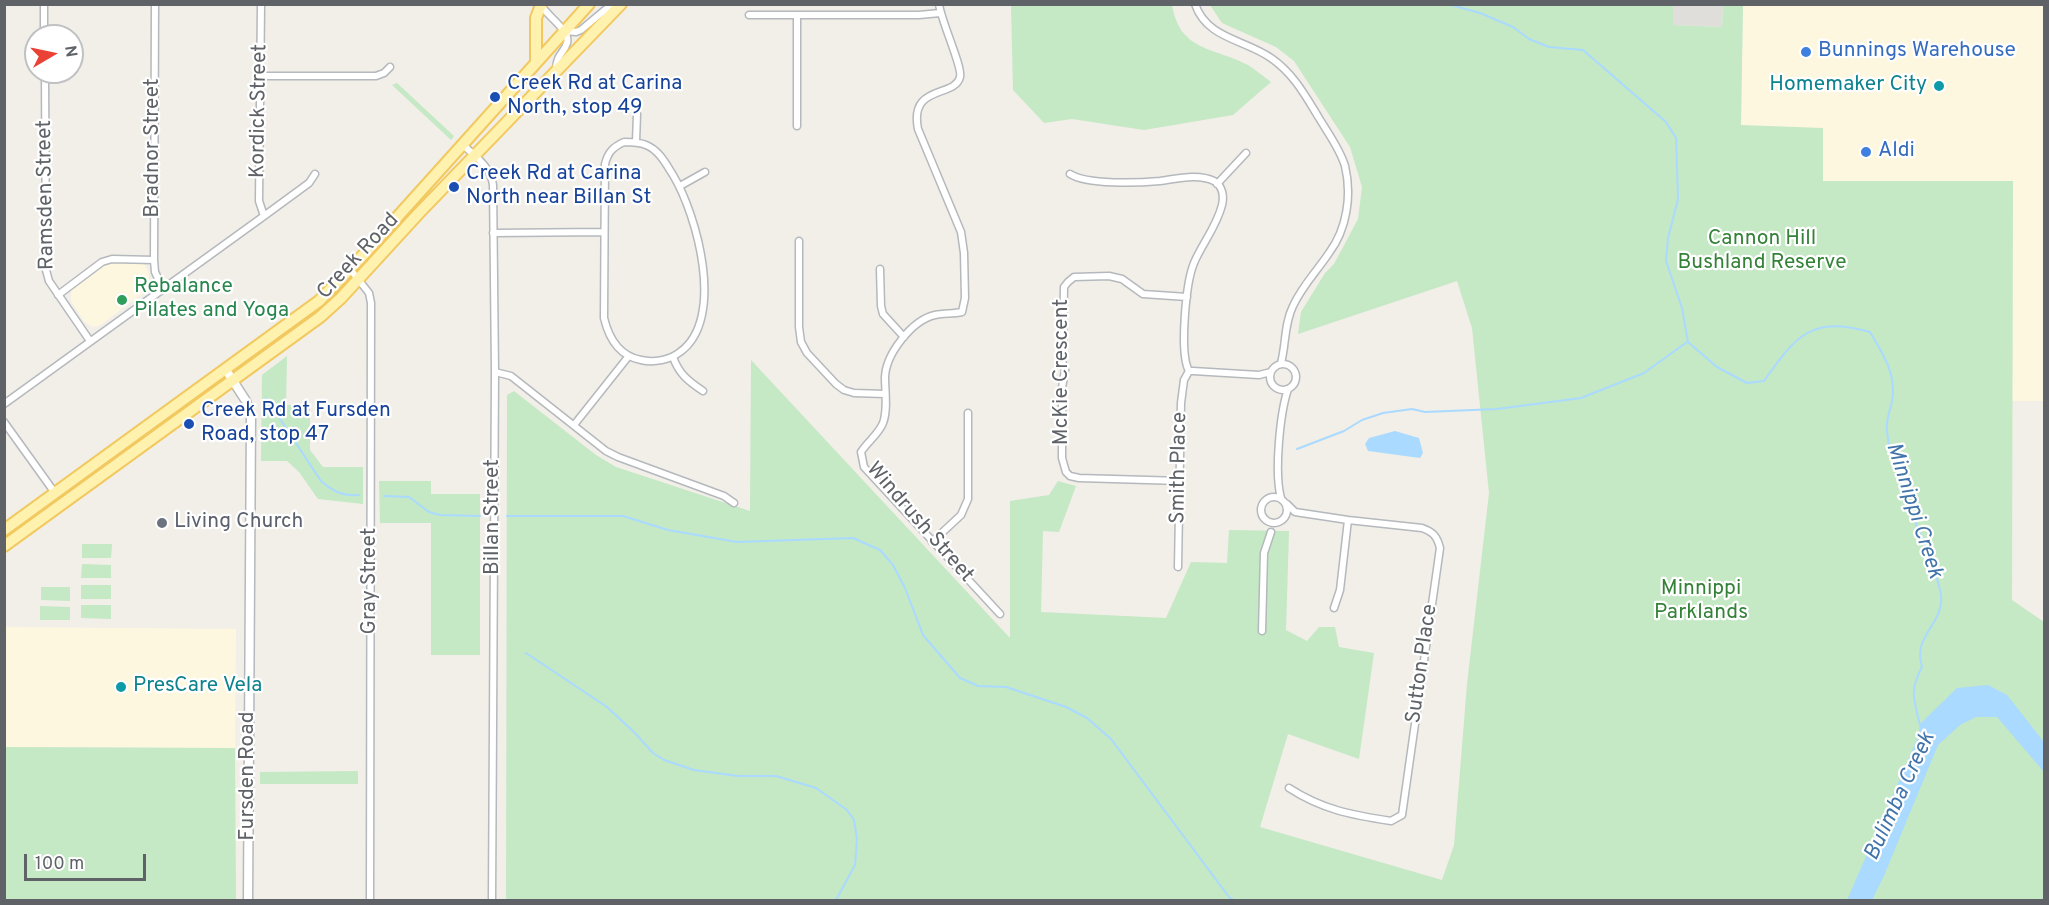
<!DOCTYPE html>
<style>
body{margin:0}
#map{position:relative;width:2049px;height:905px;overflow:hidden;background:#f1efe8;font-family:Overpass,sans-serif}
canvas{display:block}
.frame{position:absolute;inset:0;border:6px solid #5f6368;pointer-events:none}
.north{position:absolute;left:24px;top:24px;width:60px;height:60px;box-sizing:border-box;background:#fff;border:2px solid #bfc1c3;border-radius:50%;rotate:81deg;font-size:16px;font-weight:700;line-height:24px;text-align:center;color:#5f6368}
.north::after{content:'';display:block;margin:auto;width:21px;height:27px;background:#ea4335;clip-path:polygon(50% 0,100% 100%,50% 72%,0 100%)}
.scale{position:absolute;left:24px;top:854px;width:122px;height:27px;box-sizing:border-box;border:3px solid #5f6368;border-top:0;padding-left:8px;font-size:18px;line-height:21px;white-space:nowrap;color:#5f6368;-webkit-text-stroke:4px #fff;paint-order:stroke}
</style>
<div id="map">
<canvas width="2049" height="905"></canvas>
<div class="frame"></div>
<div class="north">N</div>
<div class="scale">100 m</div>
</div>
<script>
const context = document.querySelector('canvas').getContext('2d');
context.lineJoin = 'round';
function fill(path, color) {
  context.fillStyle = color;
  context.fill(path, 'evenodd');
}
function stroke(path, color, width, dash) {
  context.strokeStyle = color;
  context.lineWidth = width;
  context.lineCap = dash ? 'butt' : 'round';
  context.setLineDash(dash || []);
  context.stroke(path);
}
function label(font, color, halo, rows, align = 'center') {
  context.font = font + ' Overpass,sans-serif';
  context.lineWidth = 4.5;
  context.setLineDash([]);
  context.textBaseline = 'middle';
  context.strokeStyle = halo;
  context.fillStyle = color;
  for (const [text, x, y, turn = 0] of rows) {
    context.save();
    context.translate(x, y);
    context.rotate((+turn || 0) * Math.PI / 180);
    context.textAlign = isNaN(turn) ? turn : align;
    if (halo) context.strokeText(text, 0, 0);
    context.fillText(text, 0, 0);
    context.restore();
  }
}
const commercial = new Path2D(`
 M1743 5H2044V401H2012L2013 181H1823L1741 126Z
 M111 261 140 262 145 265 149 274V285L143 293 99 326 92 327 84 321 71 301V290L78 283Z
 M5 627 236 629 235 748 5 747Z`);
const industrial = new Path2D(`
 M1673 5H1723L1722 27 1672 25Z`);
const green = new Path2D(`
 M1673 4V25L1722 27 1723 5H1743L1741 125 1823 128V181H2013L2012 600 2044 622V900H506L507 395 514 391 596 455 616 467 750 511 751 360 1010 638V501L1049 495 1058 481 1076 486 1059 532 1043 531 1041 612 1166 618 1191 562 1227 563 1229 530 1289 531 1286 630 1307 641 1319 627H1335L1339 647 1374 653 1359 759 1288 734 1260 827 1442 880 1454 845 1467 684 1489 493 1472 328 1457 281 1298 334 1301 312 1325 273 1334 264 1358 219 1362 187 1350 147 1294 61 1276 47 1222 23 1210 5Z
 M1011 5H1172C1180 52 1214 47 1248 65 1256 70 1263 76 1271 82L1233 115 1144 130 1072 119 1044 123 1013 90Z
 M397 83 454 136 451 140 392 85Z
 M287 356 286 405H310V450L323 467H363V504L318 499 299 472 287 461H261L262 375Z
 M379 481H431V494H480V655H431V523H380Z
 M82 544H112L111 558H82Z
 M82 564 111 565V578H81Z
 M81 585H111V599H81Z
 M41 587H70V601L41 600Z
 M81 605H111V619L81 618Z
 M40 606 70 607V620H40Z
 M5 747 235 748 236 900H5Z
 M358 771V784H260V772Z`);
const water = new Path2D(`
 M1395 431 1419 438 1423 453 1420 458 1368 451 1365 444 1369 438Z
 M1988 685 2007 695 2044 742V772L1997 717H1976L1960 725 1938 745 1883 878 1872 900H1847L1918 737 1920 724 1957 688Z`);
const stream = new Path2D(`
 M1448 4 1480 13 1513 27 1529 39 1549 47 1583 50 1666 122 1676 138 1678 199 1668 238 1666 261 1682 308 1688 342 1717 367 1747 383 1764 381C1796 336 1811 315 1870 332 1882 353 1894 369 1893 395 1892 407 1885 419 1887 431 1890 468 1914 516 1927 552 1932 565 1939 581 1941 595 1944 625 1912 635 1922 667 1909 691 1914 700 1920 725
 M266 398 321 481C334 492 342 496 359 495
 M1297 449 1344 431 1362 420 1383 413 1412 409 1425 412 1497 409 1581 398 1644 373 1687 342
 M384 496 409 497 429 512 440 515 480 516
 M507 516H623L668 530 737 542 853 538 880 550 893 565 905 588 923 635 960 678 978 686 1006 687 1066 707 1087 718 1111 739 1229 897 1234 900
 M526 653 607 707 635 733 653 753 664 760 694 770 738 776H776L816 788 847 810 854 820 857 839 855 865 836 900`);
const minor = new Path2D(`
 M44 4V36
 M155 4 154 260 155 272 163 289
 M261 4 259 201 264 216
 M939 4C941 21 963 68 960 77 955 98 909 84 918 129L961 232 964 253 965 298 962 312C953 314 944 313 935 315 912 320 886 354 885 377 885 391 888 410 883 423 878 435 868 441 861 452L864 467 1000 614
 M1195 4C1207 39 1244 39 1271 58 1293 73 1305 95 1319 118 1328 133 1340 149 1345 166 1352 195 1347 229 1329 253 1317 271 1302 286 1293 306 1284 324 1286 345 1281 363
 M541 5C547 16 571 31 567 43 563 55 557 53 556 69
 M749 15H919L940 13
 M565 31 576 32 581 30 606 9 618 5
 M45 72 46 270 49 281 90 341
 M261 76H376L384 73 390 67
 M797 126V15
 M624 142C632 142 639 142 646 145 659 150 666 164 673 175 697 215 726 319 680 352 670 360 654 363 641 360 619 356 609 339 604 318L605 164C608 152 613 147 624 142Z
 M636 142 637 114
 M462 144C475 156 491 167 493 185L495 372 492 900
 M1070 174C1087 185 1138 183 1160 181 1176 179 1198 173 1214 181 1223 186 1224 197 1222 205 1217 226 1202 244 1194 263 1186 282 1179 353 1189 371H1193L1259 375 1271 372
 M1217 184 1246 153
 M680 186 705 172
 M493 233 604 232
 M799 241V327L801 342 807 353 836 384 844 390 854 393 885 394
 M350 269 369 293 371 303 370 900
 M880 269 881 306 883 314 904 337
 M58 295 102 262 112 259 154 260
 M673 357C679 374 688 381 703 391
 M1270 377a13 13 0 1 1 26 0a13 13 0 1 1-26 0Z
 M495 372 511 376 606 451 618 457 724 496 734 503
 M4 404 264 216 309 183 315 174
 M4 422 55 493
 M574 425 628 357
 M1181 481 1079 478 1070 476 1066 472 1062 458V388L1065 370 1060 355 1063 342 1064 287 1068 282 1074 277 1109 276 1122 279 1143 294 1187 297
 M1261 510a13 13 0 1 1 26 0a13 13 0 1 1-26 0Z
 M1281 498C1274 473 1280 413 1288 389
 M1287 504 1295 512 1348 520 1422 528C1433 532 1437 536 1440 548L1402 815 1391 821C1352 815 1323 810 1289 788
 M932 542 961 515 968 499V413
 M1178 567 1181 403 1184 380 1189 371
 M1334 608 1340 590 1348 520
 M1262 631 1264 553 1271 532`);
const tertiary = new Path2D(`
 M226 370 246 401 251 416 248 900`);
const primary = new Path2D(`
 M536 63V18L541 5
 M4 530 319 301 365 253 589 4
 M4 546 320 317 341 298 418 214 621 4`);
const markers = [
 [1806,52,6,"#3f7fe0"],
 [1939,86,6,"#0f9aa8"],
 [495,97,6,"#1a4fb4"],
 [1866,152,6,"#3f7fe0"],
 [454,187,6,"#1a4fb4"],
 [122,300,6,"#2e9e5b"],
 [189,424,6,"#1a4fb4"],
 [162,523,6,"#6b7280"],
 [121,687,6,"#0f9aa8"]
];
const shopNames = [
 ["Bunnings Warehouse",1818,52],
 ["Aldi",1878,152]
];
const transitNames = [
 ["Creek Rd at Carina",507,85],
 ["North, stop 49",507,109],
 ["Creek Rd at Carina",466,175],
 ["North near Billan St",466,199],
 ["Creek Rd at Fursden",201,412],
 ["Road, stop 47",201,436]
];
const cultureNames = [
 ["Homemaker City",1927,86],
 ["PresCare Vela",133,687,"left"]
];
const streetNames = [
 ["Kordick Street",260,111,-89],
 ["Bradnor Street",154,148,-90],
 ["Ramsden Street",47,195,-91],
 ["Creek Road",359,257,-47],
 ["McKie Crescent",1063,372,-90],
 ["Smith Place",1180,468,-89],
 ["Billan Street",494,517,-90],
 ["Windrush Street",919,523,49],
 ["Gray Street",371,581,-90],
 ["Sutton Place",1423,664,-82],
 ["Fursden Road",249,776,-90]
];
const parkNames = [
 ["Cannon Hill",1762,240],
 ["Bushland Reserve",1762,264],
 ["Minnippi",1701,590],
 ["Parklands",1701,614]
];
const leisureNames = [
 ["Rebalance",134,288],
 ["Pilates and Yoga",134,312]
];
const worshipNames = [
 ["Living Church",174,523]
];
const waterNames = [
 ["Minnippi Creek",1913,511,72],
 ["Bulimba Creek",1901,797,-65]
];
fill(commercial, '#fef7e0');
fill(industrial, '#e0deda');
fill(green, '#c5e8c5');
fill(water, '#aadaff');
stroke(stream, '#aadaff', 2);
stroke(minor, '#b5b8bc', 9);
stroke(tertiary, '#b5b8bc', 11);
stroke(primary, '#f2c960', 14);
stroke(minor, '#fff', 6);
stroke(tertiary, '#fff', 8);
stroke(primary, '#fff2af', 10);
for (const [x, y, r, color] of markers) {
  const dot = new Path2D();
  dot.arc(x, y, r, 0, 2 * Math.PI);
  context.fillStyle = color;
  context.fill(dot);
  stroke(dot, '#fff', 2);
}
label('21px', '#366cbe', '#fff', shopNames, 'left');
label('21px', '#164399', '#fff', transitNames, 'left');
label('21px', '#0d838f', '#fff', cultureNames, 'right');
label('21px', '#5f6368', '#fff', streetNames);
label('21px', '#348238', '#fff', parkNames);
label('21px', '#27864d', '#fff', leisureNames, 'left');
label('21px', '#5b616d', '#fff', worshipNames, 'left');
label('italic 22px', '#4174aa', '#fff', waterNames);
</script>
